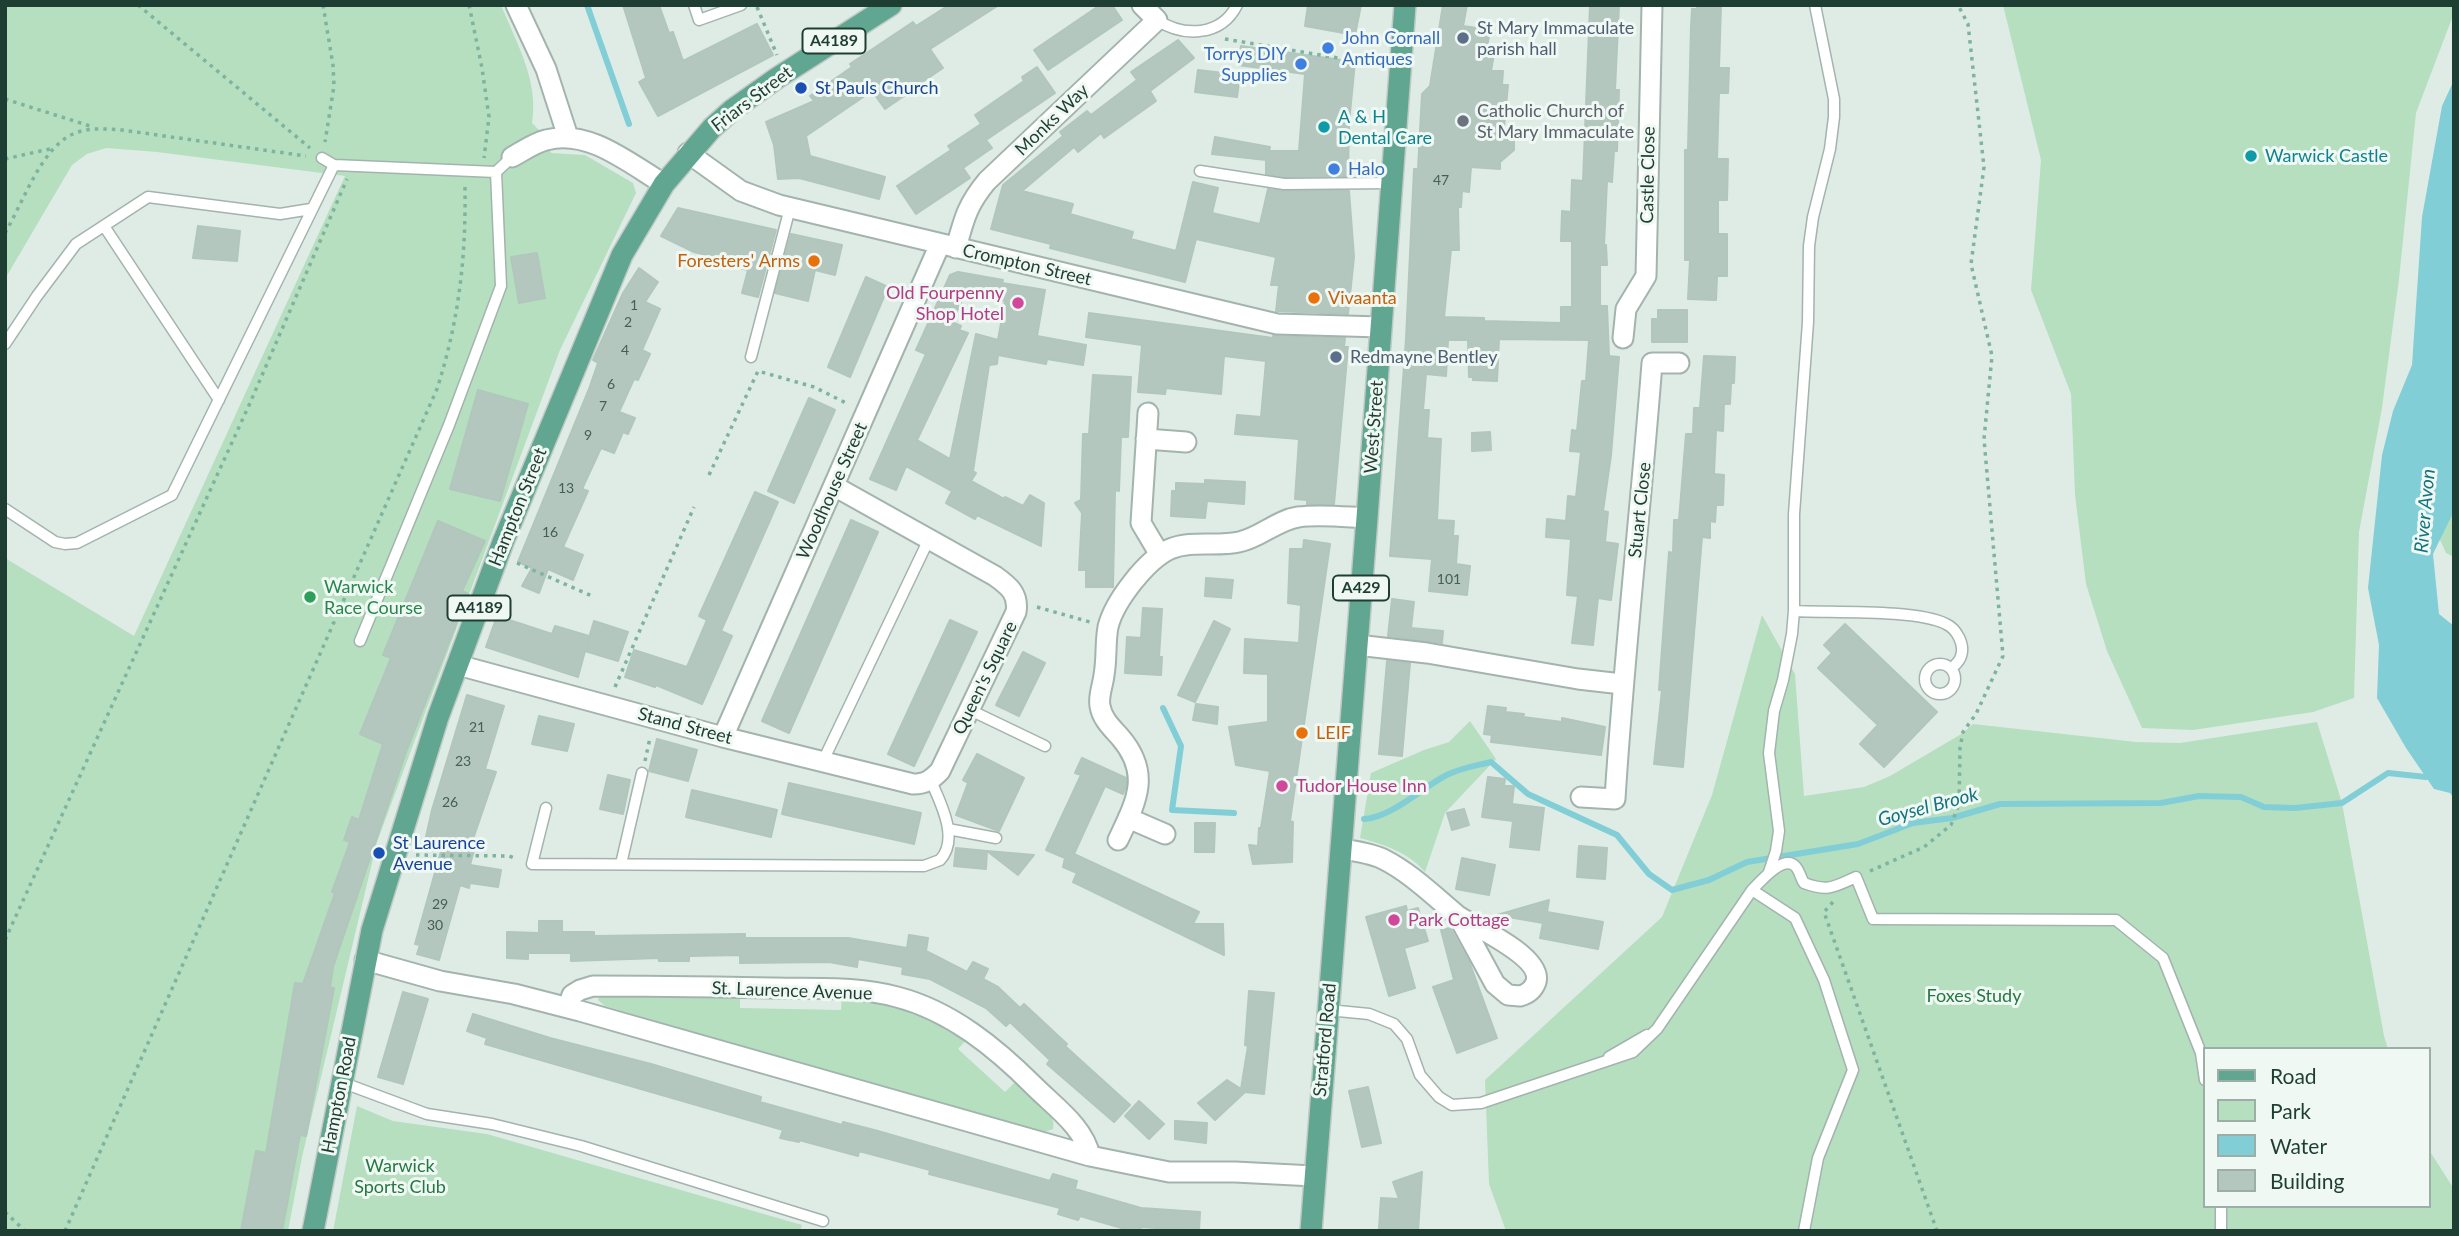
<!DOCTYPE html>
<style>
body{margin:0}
#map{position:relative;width:2459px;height:1236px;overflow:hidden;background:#dfece6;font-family:Lato,sans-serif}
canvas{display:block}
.frame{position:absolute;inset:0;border:7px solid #1f3e33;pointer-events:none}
.legend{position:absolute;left:2203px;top:1047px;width:228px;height:161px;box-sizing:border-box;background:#f0f8f4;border:2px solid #9caea7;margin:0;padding:9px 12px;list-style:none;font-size:21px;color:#1f3e33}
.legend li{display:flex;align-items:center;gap:14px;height:35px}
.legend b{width:35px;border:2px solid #9caea7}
</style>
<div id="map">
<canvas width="2459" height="1236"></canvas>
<div class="frame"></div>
<ul class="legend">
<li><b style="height:9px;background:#60a690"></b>Road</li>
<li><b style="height:19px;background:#b6dfbf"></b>Park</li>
<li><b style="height:19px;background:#82ced7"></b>Water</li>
<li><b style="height:19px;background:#b4c7be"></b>Building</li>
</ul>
</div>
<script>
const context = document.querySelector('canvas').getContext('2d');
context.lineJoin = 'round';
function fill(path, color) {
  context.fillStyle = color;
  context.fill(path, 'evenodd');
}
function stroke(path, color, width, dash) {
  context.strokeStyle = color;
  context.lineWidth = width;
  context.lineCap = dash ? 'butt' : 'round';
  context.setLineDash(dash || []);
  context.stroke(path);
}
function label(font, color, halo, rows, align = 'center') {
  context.font = font + ' Lato,sans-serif';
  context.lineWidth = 6;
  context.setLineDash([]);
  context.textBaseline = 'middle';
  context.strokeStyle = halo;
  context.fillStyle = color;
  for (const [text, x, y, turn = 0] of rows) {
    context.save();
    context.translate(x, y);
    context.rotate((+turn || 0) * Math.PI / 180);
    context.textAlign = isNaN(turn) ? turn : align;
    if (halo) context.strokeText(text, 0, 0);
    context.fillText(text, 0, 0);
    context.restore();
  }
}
const green = new Path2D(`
 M5 5H501C517 44 539 81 532 123L544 135 551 153 585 155 633 183 636 193 560 350 377 842 302 1157 288 1231H5V558L134 636 345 176 157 152 106 148 87 154 72 165 5 279Z
 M2003 5H2454V13L2416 113 2399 279 2382 408 2359 532 2354 698 2313 712 2193 730 2142 728 2107 651 2086 584 2075 495 2071 394 2031 290 2041 160Z
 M2454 413V557L2446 553 2431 520Z
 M1762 615 1795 674 1804 796 1864 787 1890 776 1963 733 1973 724 2136 742 2180 743 2317 722 2342 803 2384 1036 2388 1049H2205V1206H2429V1150L2454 1189V1231H1506L1489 1184 1485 1080 1662 917 1712 795Z
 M1470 721 1496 759 1445 813 1425 872C1408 852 1385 845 1360 838L1371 773 1424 750 1449 742Z
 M740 991V1008L841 1010 842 993 896 1001 968 1038 958 1049 1005 1092 1015 1082C1028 1093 1058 1111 1053 1129L1045 1132 864 1083 605 1006 598 1000 600 993Z
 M357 1106 393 1121 487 1134 802 1225 800 1231H333Z`);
const water = new Path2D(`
 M2454 80V511L2433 554 2439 614 2454 626V798L2450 793 2434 789 2406 748 2377 698 2379 645 2368 588 2382 455 2393 411 2412 365 2422 217 2442 106Z`);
const stream = new Path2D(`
 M587 5 629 124
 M1163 708 1181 746 1172 810 1234 813
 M1364 819C1390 818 1421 789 1443 777 1456 769 1475 766 1491 762L1528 794 1617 835 1649 874 1672 890 1709 880 1747 862 1858 844 1913 823 1952 818 2000 804 2161 803 2199 796 2241 797 2264 807 2295 808 2342 803 2388 773 2426 777`);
const building = new Path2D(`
 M623 5H659L669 33 673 32 683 61 757 24 773 55 658 116 639 82 646 78Z
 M949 5H999L930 49 943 68 906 93 907 94 885 109 872 91 806 136 810 156 885 177 879 199 799 178 778 179 774 145 766 122 814 101 810 96 852 67 850 64 913 22 916 26Z
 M1100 5H1112L1122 20 1048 70 1034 50Z
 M1308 5H1361L1355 35 1305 26Z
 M1443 5H1467L1463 26 1490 30 1487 47 1495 48 1491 71H1503L1502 85H1508L1504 127 1514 138V150L1500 162V169L1471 167 1469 192 1462 191 1461 207H1458L1459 250H1451L1444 317 1484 318V321L1561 323V307H1572V241H1561L1562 211 1571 212 1572 180 1583 181 1590 5H1619L1615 90H1619L1617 151H1614L1612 182 1607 181 1604 245H1606L1607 265H1600V306H1607L1609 356 1619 357 1611 455 1603 511 1608 512 1605 542 1618 544 1611 600 1598 598 1593 645 1572 643 1578 596 1567 595 1571 539 1546 537 1547 519 1566 521 1568 496 1576 497 1581 452 1570 451 1572 430 1577 431 1582 381H1586L1589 340 1499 339 1497 381 1473 380V377H1469L1468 340H1448L1446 376 1426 374 1423 410H1429L1427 438 1441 439 1437 520 1454 521 1453 536H1458L1456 564 1470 566 1467 595 1429 591 1432 559 1390 556 1406 339 1414 169H1418L1422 94 1430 86Z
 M1697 5H1721L1719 68H1729L1728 93H1719L1717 159H1728L1727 200H1718V234H1727V276H1717L1716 300 1688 299 1690 260H1685V150H1688L1691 26 1692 9H1697Z
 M1178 40 1194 58 1150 91 1156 101 1104 138 1101 133 1078 152 1074 147 1022 191 1073 204 1070 214 1133 232 1131 239 1176 251 1193 182 1218 188 1212 213 1260 224 1268 189 1284 191H1349L1354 257 1348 314 1276 311 1279 285H1271L1276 257 1196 239 1185 282 1050 248 1051 244 991 229 1003 185 1063 136 1060 132 1087 111 1091 115 1137 80 1131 72Z
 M1241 46 1355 62 1349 123 1348 176 1285 177 1266 174V160L1212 154 1215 137 1270 147 1269 151H1299L1305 74 1238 65Z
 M1037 67 1055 93 986 140 992 148 963 168 970 178 916 214 897 186 951 150 948 146 981 124 975 115 1024 81 1022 77Z
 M1198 70 1240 75 1237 97 1195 92Z
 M678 208 776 230 758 297 742 293 748 270 739 268 740 263 694 252 661 236Z
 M198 226 240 231 237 261 193 258Z
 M791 234 842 245 835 275 815 270 808 301 775 293Z
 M537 253 545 298 519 303 511 257Z
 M639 268 658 282 645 302 660 309 642 350 650 354 638 380 634 379 619 412 635 418 628 434 623 432 614 453 601 448 582 489 588 491 563 547 583 555 573 580 548 569 539 593 522 586 532 568 518 562 589 389 598 363 593 360 623 293Z
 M958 272 1003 280 1002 283 1045 290 1037 336 1086 345 1083 365 1047 359 1046 364 998 355 997 364 989 365 973 471 976 473 971 481 1004 499 1005 497 1023 506 1030 495 1044 503 1041 546 977 515 975 519 946 503 952 491 906 466 896 490 870 479 926 354 916 350 950 275ZM964 295 1005 301 998 340 976 334 950 459 917 440 968 333 959 330 961 326 952 322Z
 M866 277 888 287 850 377 828 367Z
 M1658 310H1687V342H1652V319H1658Z
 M1089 313 1273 338V336L1345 338 1344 347H1348L1334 504H1307V500L1295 499 1299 439 1235 434 1237 415 1261 417 1266 361 1224 356 1221 394 1166 388 1165 394 1138 392 1142 345 1086 337Z
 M1704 356 1735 357 1734 383H1731L1730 404H1724L1723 431 1716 430 1714 474 1724 475 1723 505H1716L1715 522 1710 521V538L1702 537 1683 767 1654 764 1662 690H1659L1669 552 1673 553 1674 520H1679L1686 434H1693L1694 408H1700Z
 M1093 375 1131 377 1128 437H1121L1119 491 1115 490 1113 587H1086V570H1079L1082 513 1075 503 1081 500 1083 434H1089Z
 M478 390 528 404 500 501 450 489Z
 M809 398 835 410 794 503 768 491Z
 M1490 432 1491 450 1472 451V433Z
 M1205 480 1245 482 1244 504 1207 501 1205 518 1171 516 1172 491H1176V483L1205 484Z
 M755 492 778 502 721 631 732 636 702 704 656 685 655 687 625 677 634 650 687 667 707 620 699 616Z
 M851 520 878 532 789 733 762 721Z
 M438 521 485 541 462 591 468 594 406 752 333 967 330 988H334L306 1136 300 1135 282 1231H241L256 1151 266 1153 295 983 303 984 335 893 332 892 350 842 344 840 352 817 359 820 383 744 360 734 391 658 383 655Z
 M1304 540 1330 544 1290 821 1293 822 1292 862 1253 864 1249 845 1258 846 1259 828H1261L1270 771 1236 765 1229 727 1268 722V674L1244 673 1245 639 1299 643 1301 605 1288 603 1290 549H1303Z
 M1206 578 1233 580 1231 598 1205 596Z
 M1392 599 1414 602 1411 628 1443 631 1442 643 1388 636Z
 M1143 608 1162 609 1159 657H1162L1161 675 1125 673 1127 637 1141 638Z
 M497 616 552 634 555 626 589 636 578 677 486 647Z
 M950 620 977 632 914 766 888 754Z
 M594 621 628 632 618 661 585 651Z
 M1214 621 1230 629 1195 702 1178 695Z
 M1845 624 1937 712 1884 767 1860 744 1878 725 1818 668 1832 653 1824 645Z
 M1023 652 1045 663 1019 716 996 705Z
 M1387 661 1410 663 1402 756 1379 754Z
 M467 695 504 706 485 769 496 772 472 842 476 843 470 865 501 870 498 887 470 883 469 888 460 885 439 960 417 954 420 945 415 944 441 851 423 850 432 810Z
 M1196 704 1218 707 1217 724 1193 720Z
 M1488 706 1506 708 1505 712 1524 714 1523 717 1562 722V718L1605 727 1601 755 1491 742 1492 735 1484 734Z
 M539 716 574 724 567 751 532 744Z
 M657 739 697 750 688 781 649 771Z
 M977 754 1024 778 999 831 956 815 968 783 963 780Z
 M1082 758 1126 778V787L1123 794 1105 786 1074 854 1199 912 1193 924H1223L1224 955 1073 882 1077 873 1063 867 1065 858 1046 850 1081 775 1075 773Z
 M608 775 630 780 623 814 600 809Z
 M1488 777 1505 779 1504 786H1514L1512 804 1544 808 1539 850 1510 847 1513 821 1482 817Z
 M789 783 921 813 914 844 782 814Z
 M692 790 777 810 771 837 686 817Z
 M1464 809 1469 825 1452 830 1447 813Z
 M1195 823H1215L1214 852H1195Z
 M1579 846 1607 848 1605 879 1577 877Z
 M956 848 987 851 1034 855 1018 875 987 851 986 869 954 866Z
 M1462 858 1495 865 1489 895 1456 889Z
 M1549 900 1547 912 1603 922 1598 949 1540 938 1543 923 1497 915Z
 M1406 906 1407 911 1418 908 1428 941 1404 948 1415 988 1389 996 1366 917Z
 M539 921H562V932H594V936L745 934V938H848L907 948 909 935 928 938 926 951 967 972 973 962 988 969 983 979 998 987 1020 1008 1024 1004 1067 1044 1065 1046 1130 1105 1114 1122 1047 1064 1050 1060 1010 1022 1006 1026 986 1008 930 979 902 974 903 967 858 959 857 967 829 962 740 963V955L689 956V961H659V958L571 961V953H528V959L507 958V932L539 933Z
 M1450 928 1470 964 1497 1038 1457 1053 1433 987 1454 980 1441 930Z
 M1249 991 1274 993 1264 1094 1245 1092 1215 1120 1198 1103 1227 1080 1241 1089 1248 1046 1245 1045Z
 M403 992 428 999 403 1084 378 1077Z
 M473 1014 550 1038 651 1064 761 1097 760 1102 842 1125 843 1122 878 1131 1050 1181 1053 1174 1077 1181 1075 1189 1141 1208 1200 1212 1199 1231 1141 1227 1140 1231H1132L1080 1216 1078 1220 1058 1214 1060 1208 929 1174 930 1170 889 1159 859 1151 858 1156 799 1140V1142L780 1138 783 1130 485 1044 487 1038 467 1031Z
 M1368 1087 1381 1143 1362 1147 1349 1091Z
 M1139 1101 1164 1124 1149 1139 1125 1116Z
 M1175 1121 1207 1123 1206 1143 1175 1139Z
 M1422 1172 1418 1231 1379 1228 1381 1198 1399 1199 1393 1182Z`);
const path = new Path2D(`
 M138 5 310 148
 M323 5 333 65 334 86 325 142
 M469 5 482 68 489 117 484 158
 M757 7 777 55
 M1225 39 1338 58
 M1351 59 1381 62
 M5 99 93 127
 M5 159 54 148
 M5 233C23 203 41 148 73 134 88 127 106 129 122 130L306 156
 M709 475 758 371 814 387 848 404
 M517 563 592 596
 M1037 607 1090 622
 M615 687 694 507
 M645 761 650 738
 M416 855 509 856 517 859
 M1870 871 1924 847 1951 825 1959 804 1960 748 1963 732 1976 714 2003 656 1984 439 1992 356 1971 264 1984 167 1968 24 1958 5
 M1833 902 1824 912 1937 1231
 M5 940 250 403 347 179
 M5 1212 25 1231
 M65 1231 437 389C459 320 466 258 465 187`);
const lane = new Path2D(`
 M694 5 699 20 741 5
 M1157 20C1183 37 1221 37 1237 5
 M322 158 334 165 496 172
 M1200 171 1284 184 1391 183
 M104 226 219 400
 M5 344 37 296 76 244 148 197 280 214 311 209
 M751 357 790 208
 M5 509 55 542 65 544 77 543 172 495 334 165
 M1794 611C1831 613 1916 609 1946 624 1957 629 1965 645 1961 656 1960 661 1955 665 1951 669
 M360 641 449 425 501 286 496 172 512 157
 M1925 679a15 15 0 1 1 30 0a15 15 0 1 1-30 0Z
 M970 710 1045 746
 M823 761 929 539
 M546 808 532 864 924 866 940 860C960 839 940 802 931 781
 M948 829 996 838
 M621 864 642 773
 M1769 872 1776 851 1779 831 1769 753 1774 711 1783 680 1792 634 1794 611V514L1808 322 1809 246 1813 217 1830 149 1834 117V99L1815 5
 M1752 890 1795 918 1824 980 1853 1070 1818 1158 1804 1231
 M1328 1010 1369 1014 1394 1024 1407 1039 1420 1075 1439 1097 1452 1105 1481 1103 1633 1052 1657 1029 1752 890C1760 882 1784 853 1796 867 1800 872 1801 879 1804 883 1828 892 1834 887 1856 877L1873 919 2116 920 2163 958 2201 1053 2205 1080
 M1609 1057 1647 1035
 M341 1082 427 1114 492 1124 581 1146 823 1221
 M2221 1231V1206`);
const street = new Path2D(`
 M516 5 546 69 568 137
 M688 153 741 191 779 205 1277 324 1381 327
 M512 157C523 151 534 143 546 140 588 128 630 164 664 184
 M956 248C964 219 967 205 987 181L1157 20 1142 5
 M1623 338 1626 309 1646 276 1652 5
 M1148 413 1141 523 1160 555
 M1146 439 1186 442
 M1357 645 1427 653 1578 679 1622 684
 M458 665 723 737 913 784C926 784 931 780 940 771L1016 612C1019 594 1009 586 995 576L834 486
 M723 737 940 244
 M1581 797 1615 799C1624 653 1641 508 1652 363H1679
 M1128 818 1165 834
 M1118 840C1136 802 1152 774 1120 737 1112 728 1102 719 1100 706 1098 696 1103 685 1104 675 1107 659 1105 643 1108 627 1114 602 1146 560 1170 549 1192 540 1216 547 1239 542 1260 538 1277 520 1298 517 1320 514 1345 517 1367 518
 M1341 849C1355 851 1370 853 1383 859 1411 873 1435 897 1458 916
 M1458 916C1476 927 1543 957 1536 982 1533 990 1528 994 1520 996L1508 995 1495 984Z
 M365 960 440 981 514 994 580 1011 1090 1156 1169 1172H1235L1314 1176
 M568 1008 572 995 580 990 593 986C654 986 714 987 775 988 815 989 858 986 897 997 951 1011 996 1048 1034 1086 1055 1107 1084 1127 1090 1156`);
const primary = new Path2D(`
 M313 1231 372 930 438 717 503 542 622 255 664 184 712 128 732 110 777 78 891 5
 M1311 1231 1367 518 1405 5`);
const markers = [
 [1463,38,7,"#5c6f8a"],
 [1328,48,7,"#3f7fe0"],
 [1301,64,7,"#3f7fe0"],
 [801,88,7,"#1a4fb4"],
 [1463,121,7,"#6b7280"],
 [1324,127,7,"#0f9aa8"],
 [2251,156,7,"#0f9aa8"],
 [1334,169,7,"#3f7fe0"],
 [814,261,7,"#e8710a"],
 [1314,298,7,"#e8710a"],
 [1018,303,7,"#d1479c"],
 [1336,357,7,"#5c6f8a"],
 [310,597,7,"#2e9e5b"],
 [1302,733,7,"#e8710a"],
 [1282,786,7,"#d1479c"],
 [379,853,7,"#1a4fb4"],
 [1394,920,7,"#d1479c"]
];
const numberNames = [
 ["47",1441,180],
 ["1",634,305],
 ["2",628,322],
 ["4",625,350],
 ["6",611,384],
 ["7",603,406],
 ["9",588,435],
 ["13",566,488],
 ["16",550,532],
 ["101",1449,579],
 ["21",477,727],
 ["23",463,761],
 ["26",450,802],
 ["29",440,904],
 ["30",435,925]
];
const shields = [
 [834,41,63],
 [1361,588,56],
 [479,608,63]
];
const shieldNames = [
 ["A4189",834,41],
 ["A429",1361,588],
 ["A4189",479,608]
];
const serviceNames = [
 ["St Mary Immaculate",1477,28],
 ["parish hall",1477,49],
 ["Redmayne Bentley",1350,357]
];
const shopNames = [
 ["John Cornall",1342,38],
 ["Antiques",1342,59],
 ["Torrys DIY",1287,54,"right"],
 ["Supplies",1287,75,"right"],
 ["Halo",1348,169]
];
const transitNames = [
 ["St Pauls Church",815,88],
 ["St Laurence",393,843],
 ["Avenue",393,864]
];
const streetNames = [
 ["Friars Street",752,99,-37],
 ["Monks Way",1052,120,-44],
 ["Castle Close",1648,175,-89],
 ["Crompton Street",1027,265,13],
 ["West Street",1374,427,-86],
 ["Woodhouse Street",832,491,-66],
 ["Hampton Street",518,507,-68],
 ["Stuart Close",1640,510,-84],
 ["Queen's Square",985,678,-64],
 ["Stand Street",685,726,15],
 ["St. Laurence Avenue",792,991,2],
 ["Stratford Road",1325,1040,-85],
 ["Hampton Road",339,1095,-79]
];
const worshipNames = [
 ["Catholic Church of",1477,111],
 ["St Mary Immaculate",1477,132]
];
const cultureNames = [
 ["A & H",1338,117],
 ["Dental Care",1338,138],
 ["Warwick Castle",2265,156]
];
const foodNames = [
 ["Foresters' Arms",800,261,"right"],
 ["Vivaanta",1328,298],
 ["LEIF",1316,733]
];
const hotelNames = [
 ["Old Fourpenny",1004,293,"right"],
 ["Shop Hotel",1004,314,"right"],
 ["Tudor House Inn",1296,786],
 ["Park Cottage",1408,920]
];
const leisureNames = [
 ["Warwick",324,587],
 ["Race Course",324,608]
];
const parkNames = [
 ["Foxes Study",1974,996],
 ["Warwick",400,1166],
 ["Sports Club",400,1187]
];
const waterNames = [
 ["River Avon",2425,511,-85],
 ["Goysel Brook",1928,807,-15]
];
fill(green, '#b6dfbf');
fill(water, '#82ced7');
stroke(stream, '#82ced7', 6);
fill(building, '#b4c7be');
stroke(building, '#b1c6bc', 2);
stroke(lane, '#a2b4ad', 13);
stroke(street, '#a2b4ad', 23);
stroke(primary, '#c0c9c6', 24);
stroke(path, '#7db39f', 3.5, [3.5, 5]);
stroke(lane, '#fff', 10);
stroke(street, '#fff', 19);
stroke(primary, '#60a690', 21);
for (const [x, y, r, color] of markers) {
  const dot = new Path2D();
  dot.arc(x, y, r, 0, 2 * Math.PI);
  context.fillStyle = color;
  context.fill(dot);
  stroke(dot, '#f0f8f4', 2.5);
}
label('14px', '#446056', null, numberNames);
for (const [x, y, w] of shields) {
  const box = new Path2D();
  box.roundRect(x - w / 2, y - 12.5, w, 25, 5);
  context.fillStyle = '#f0f8f4';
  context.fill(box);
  stroke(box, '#1f3e33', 2);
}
label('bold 16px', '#1f3e33', null, shieldNames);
label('18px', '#4e5e75', '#f0f8f4', serviceNames, 'left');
label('18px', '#366cbe', '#f0f8f4', shopNames, 'left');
label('18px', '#164399', '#f0f8f4', transitNames, 'left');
label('18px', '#1f3e33', '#f0f8f4', streetNames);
label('18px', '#5b616d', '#f0f8f4', worshipNames, 'left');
label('18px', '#0d838f', '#f0f8f4', cultureNames, 'left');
label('18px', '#c56008', '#f0f8f4', foodNames, 'left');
label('18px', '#b23c85', '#f0f8f4', hotelNames, 'left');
label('18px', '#27864d', '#f0f8f4', leisureNames, 'left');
label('18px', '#257841', '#f0f8f4', parkNames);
label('italic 19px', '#14737f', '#f0f8f4', waterNames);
</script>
